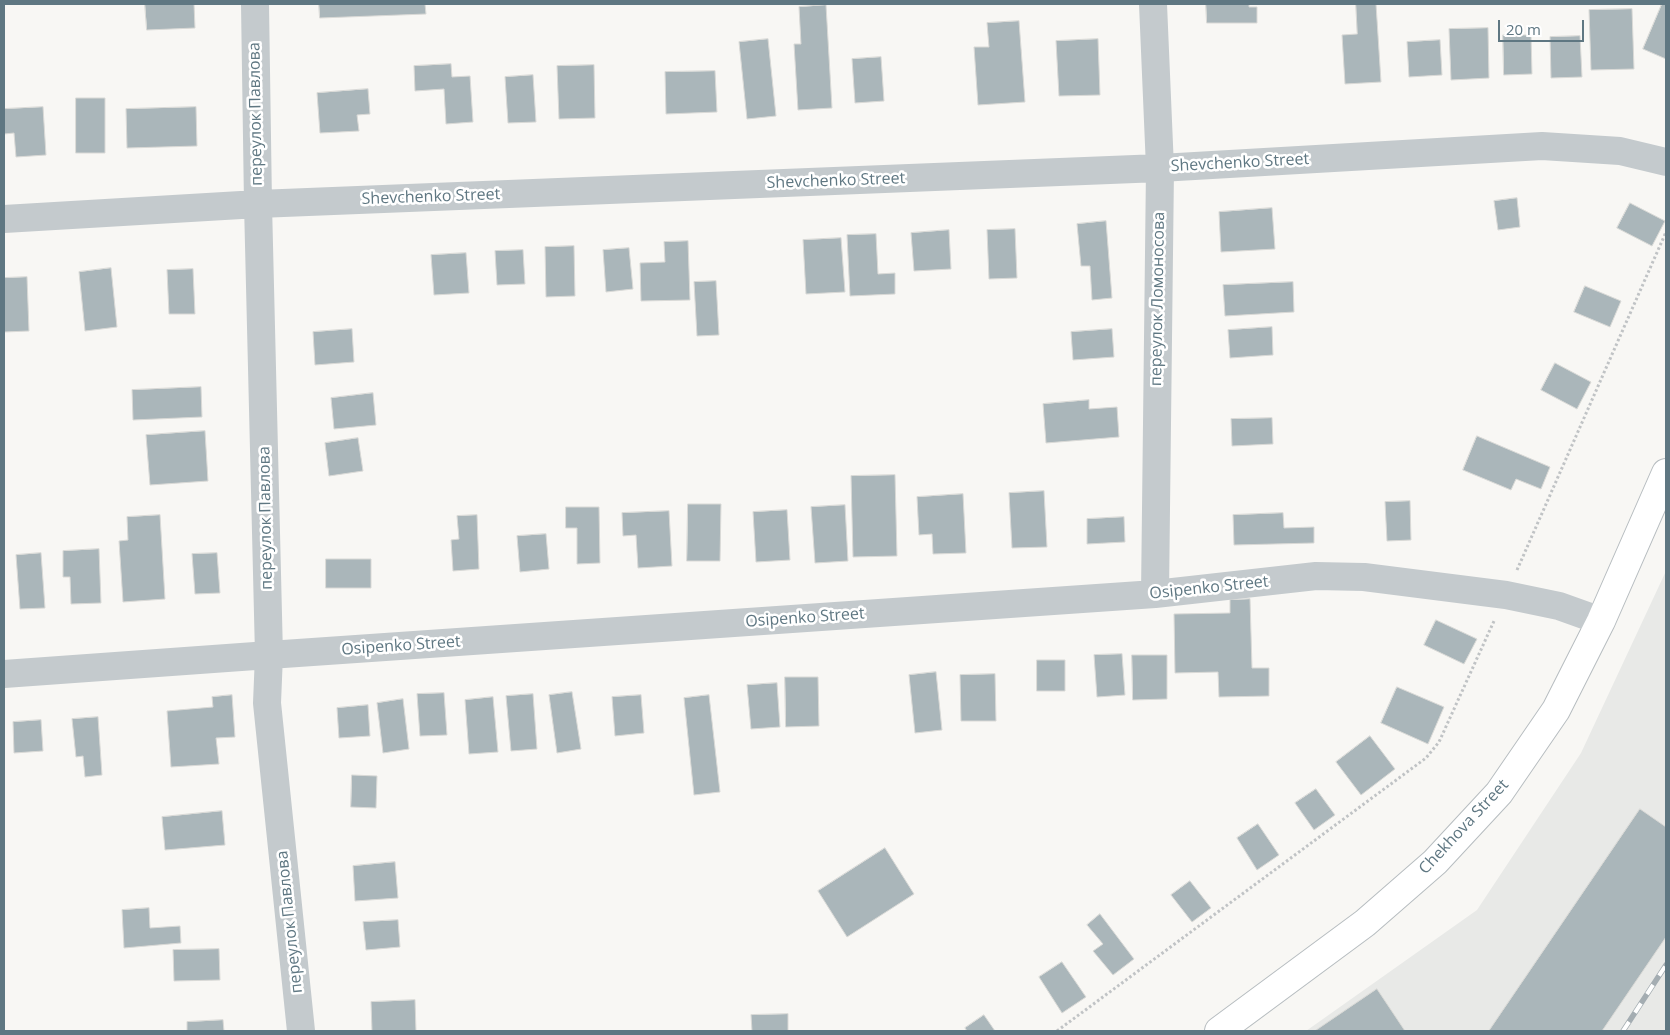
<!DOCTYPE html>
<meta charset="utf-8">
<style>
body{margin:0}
#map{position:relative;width:1670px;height:1035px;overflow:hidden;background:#f8f7f4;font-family:"Open Sans",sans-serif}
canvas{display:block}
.frame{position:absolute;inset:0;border:5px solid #5f7782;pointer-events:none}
.scale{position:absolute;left:1498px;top:20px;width:86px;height:22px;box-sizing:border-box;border:2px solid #5f7782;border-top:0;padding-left:6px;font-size:15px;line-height:18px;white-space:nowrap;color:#5f7782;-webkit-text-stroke:4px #fff;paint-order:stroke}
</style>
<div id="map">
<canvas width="1670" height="1035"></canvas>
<div class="frame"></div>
<div class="scale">20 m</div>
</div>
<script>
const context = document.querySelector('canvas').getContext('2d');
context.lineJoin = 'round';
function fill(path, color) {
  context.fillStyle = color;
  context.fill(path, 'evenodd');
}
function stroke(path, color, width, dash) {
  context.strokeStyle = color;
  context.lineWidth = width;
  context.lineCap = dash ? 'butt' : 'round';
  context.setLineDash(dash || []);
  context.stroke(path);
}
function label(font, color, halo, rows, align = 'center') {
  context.font = font + ' "Open Sans",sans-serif';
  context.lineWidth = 5;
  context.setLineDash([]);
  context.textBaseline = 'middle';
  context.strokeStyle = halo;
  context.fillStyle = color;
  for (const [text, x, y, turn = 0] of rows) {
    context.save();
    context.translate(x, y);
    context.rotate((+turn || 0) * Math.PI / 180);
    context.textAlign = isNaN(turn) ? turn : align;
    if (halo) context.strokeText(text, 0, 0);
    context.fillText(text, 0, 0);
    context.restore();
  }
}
const built = new Path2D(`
 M1666 571V1031H1306L1477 910 1581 753Z`);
const building = new Path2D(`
 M145 4H194L195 28 147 30Z
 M319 4H425L426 14 320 18Z
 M1206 4H1249V7H1257V23H1207Z
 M1356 4H1376L1381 82 1345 84 1342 35 1357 34Z
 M1662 4H1666V59L1643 49Z
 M826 5 832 108 798 110 794 44H801L799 7Z
 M1632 9 1634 69 1591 70 1589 10Z
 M1019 21 1025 102 978 105 974 47H989L987 23Z
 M1488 28 1489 78 1451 80 1449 29Z
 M1503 35H1531L1532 74 1504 75Z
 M1580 36 1582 77 1551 78 1550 37Z
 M768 39 776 116 747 119 739 42Z
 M1098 39 1100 95 1059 96 1056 41Z
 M1440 40 1442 75 1409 77 1407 42Z
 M881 57 884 101 855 103 852 59Z
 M451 64 452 77 470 76 473 122 446 124 444 89 415 91 414 66Z
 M594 65 595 118 559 119 557 66Z
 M715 71 717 112 666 114 665 72Z
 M533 75 536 122 508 123 505 77Z
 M368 89 370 114 357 115 359 131 320 133 317 93Z
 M76 98H105V153H76Z
 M43 107 46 155 16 157 14 133 4 134V109Z
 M196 107 197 146 127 148 126 109Z
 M1517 198 1520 227 1498 230 1494 201Z
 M1630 203 1665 221 1652 246 1617 228Z
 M1272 208 1275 249 1221 252 1219 212Z
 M1106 221 1112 298 1092 300 1090 266H1081L1077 224Z
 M1015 229 1017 278 989 279 987 230Z
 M949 230 951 269 914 271 911 233Z
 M876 234 878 274 895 273V294L850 296 847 235Z
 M841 238 845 292 806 294 803 240Z
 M688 241 690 300 641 301 640 263 665 262 664 242Z
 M574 246 575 296 546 297 545 247Z
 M629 248 633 289 606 292 603 250Z
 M523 250 525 284 497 285 495 251Z
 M466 253 469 293 434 295 431 255Z
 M111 268 117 327 85 331 79 272Z
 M193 269 195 314H169L167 270Z
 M27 277 29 331 4 332V278Z
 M716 281 719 335 697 336 694 282Z
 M1293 282 1294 312 1225 316 1223 285Z
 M1585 286 1621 301 1610 327 1574 312Z
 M1272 327 1273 355 1230 358 1228 330Z
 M352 329 354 362 315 365 313 332Z
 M1112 329 1114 357 1073 360 1071 332Z
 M1555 363 1591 382 1577 409 1541 390Z
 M201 387 202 417 133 420 132 390Z
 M373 393 376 425 334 429 331 398Z
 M1089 400V409L1117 407 1119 437 1046 443 1043 404Z
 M1272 418 1273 444 1232 446 1231 419Z
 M205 431 208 481 150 485 146 435Z
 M1477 436 1550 467 1541 489 1516 479 1511 490 1463 470Z
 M358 438 363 471 329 476 325 443Z
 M895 475 897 556 853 557 851 476Z
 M1044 491 1047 547 1012 548 1009 493Z
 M963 494 966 553 933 554 932 534 919 535 917 497Z
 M1410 501 1411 540 1387 541 1385 502Z
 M688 504H721L720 561H687Z
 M845 505 848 561 815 563 811 507Z
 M566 507H599L600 563 577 564V528H566Z
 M787 510 790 560 756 562 753 512Z
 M669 511 672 566 638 568 636 535 623 536 622 513Z
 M1283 513 1284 528 1314 527V543L1234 545 1233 515Z
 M160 515 165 599 123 602 119 541 128 540 127 517Z
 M477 515 479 569 453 571 451 540 459 539 457 516Z
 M1124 517 1125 542 1087 544V519Z
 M546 534 549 569 520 572 517 536Z
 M99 549 101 603 71 604 70 577H63V551Z
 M41 553 45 608 20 609 16 555Z
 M217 553 220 593 195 594 192 554Z
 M326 559H371V588H326Z
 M1250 599 1252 668H1269V696L1219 697 1218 672 1175 673 1174 614 1230 613V600Z
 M1436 620 1477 639 1464 664 1424 645Z
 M1122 654 1125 695 1097 697 1094 655Z
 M1132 655H1167V699L1133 700Z
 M1037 660H1065V691H1037Z
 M936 672 942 730 915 733 909 675Z
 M995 674 996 721H961L960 675Z
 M785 677H818L819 726 786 727Z
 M777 683 780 727 751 729 747 685Z
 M1397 687 1444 707 1428 744 1381 723Z
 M572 692 581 749 557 753 549 695Z
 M444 693 447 735 420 736 417 694Z
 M533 694 537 749 511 751 506 696Z
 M232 695 235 737 216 738 219 764 171 767 167 711 213 707 212 697Z
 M641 695 644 733 615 736 612 697Z
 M709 695 720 792 694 795 684 698Z
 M493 697 498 752 469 754 465 700Z
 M403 699 409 749 383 753 377 703Z
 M368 705 370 736 339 738 337 708Z
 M98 717 102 775 85 777 83 756 76 757 72 719Z
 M41 720 43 751 14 753 13 722Z
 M1370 736 1395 769 1361 795 1336 762Z
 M352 775 377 776 376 808 351 807Z
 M1316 789 1335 815 1314 830 1295 803Z
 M1640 809 1666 827V937L1602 1031H1489Z
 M222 811 225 845 165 850 162 817Z
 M1258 824 1279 855 1257 870 1237 838Z
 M885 848 914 894 847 937 818 891Z
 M395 862 398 898 355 901 353 866Z
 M1190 881 1211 908 1192 922 1171 895Z
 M149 908 150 928 180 926 181 943 124 948 122 910Z
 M1100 914 1134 959 1113 975 1093 951 1103 944 1087 925Z
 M398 920 400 947 366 950 363 922Z
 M219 949 220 980 174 981 173 950Z
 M1062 962 1086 997 1062 1013 1039 977Z
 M1377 989 1405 1031H1315Z
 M415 1000 416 1031H372L371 1002Z
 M788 1014V1031H752L751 1015Z
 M984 1015 995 1031H967L965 1028Z
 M223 1020 224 1031H187V1022Z`);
const path = new Path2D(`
 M1517 570 1666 232
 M1057 1031 1426 758 1439 742 1494 621`);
const minor = new Path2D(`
 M255 4 258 204 269 655 267 703 301 1031
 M1153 4 1160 168 1155 594
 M4 219 258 204 1160 168 1542 146 1620 151 1666 162
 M4 674 269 655 1155 594 1316 576 1364 577 1506 595 1559 606 1601 621`);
const major = new Path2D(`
 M1219 1031 1365 923 1435 862 1499 793 1556 710 1601 621 1666 473`);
const rail = new Path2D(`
 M1623 1031 1666 965`);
const streetNames = [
 ["переулок Павлова",256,114,-91],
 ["Shevchenko Street",1240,163,-3],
 ["Shevchenko Street",836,181,-2],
 ["Shevchenko Street",431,197,-2],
 ["переулок Ломоносова",1158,299,-89],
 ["переулок Павлова",266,518,-91],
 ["Osipenko Street",1209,588,-6],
 ["Osipenko Street",805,618,-4],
 ["Osipenko Street",401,646,-4],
 ["Chekhova Street",1464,827,-47],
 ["переулок Павлова",290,922,-96]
];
fill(built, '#e8e9e7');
fill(building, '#aab6ba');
stroke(building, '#d9d9d6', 1);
stroke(major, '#b7bdc0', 30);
stroke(path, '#c0c3c5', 3, [2.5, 2.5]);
stroke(minor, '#c4cacd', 28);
stroke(major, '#fff', 28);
stroke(rail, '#a4adb2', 5.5);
stroke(rail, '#fff', 4, [11]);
label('16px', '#5f7782', '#fff', streetNames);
</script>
